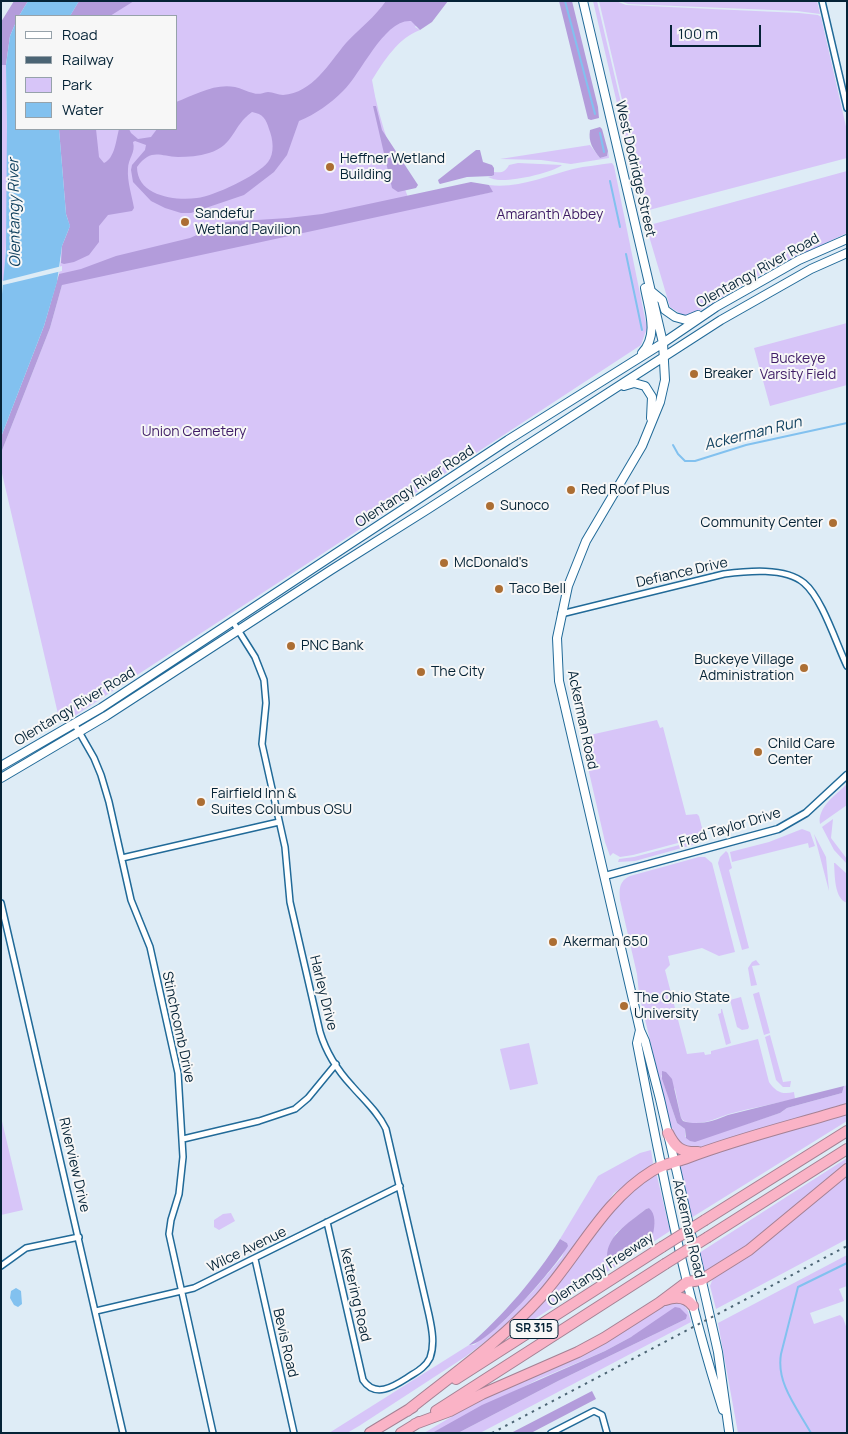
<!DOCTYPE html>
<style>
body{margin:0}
#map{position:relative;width:848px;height:1434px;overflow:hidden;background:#deecf6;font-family:Manrope,sans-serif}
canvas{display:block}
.frame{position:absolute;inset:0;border:2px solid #052336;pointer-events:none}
.legend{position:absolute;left:15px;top:15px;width:162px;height:115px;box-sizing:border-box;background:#f7f7f7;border:1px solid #96a2aa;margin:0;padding:6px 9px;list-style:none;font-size:15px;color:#052336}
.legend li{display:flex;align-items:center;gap:10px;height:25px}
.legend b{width:25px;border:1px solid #96a2aa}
.scale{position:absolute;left:670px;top:25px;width:91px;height:22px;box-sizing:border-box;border:2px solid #052336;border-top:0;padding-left:6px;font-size:15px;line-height:18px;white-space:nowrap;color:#052336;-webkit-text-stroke:4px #f7f7f7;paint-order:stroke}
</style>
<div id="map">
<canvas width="848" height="1434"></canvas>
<div class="frame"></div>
<ul class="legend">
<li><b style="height:6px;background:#fff"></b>Road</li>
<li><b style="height:6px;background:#4b6474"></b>Railway</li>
<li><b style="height:14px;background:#d7c5f8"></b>Park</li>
<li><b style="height:14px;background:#82c1ef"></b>Water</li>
</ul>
<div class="scale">100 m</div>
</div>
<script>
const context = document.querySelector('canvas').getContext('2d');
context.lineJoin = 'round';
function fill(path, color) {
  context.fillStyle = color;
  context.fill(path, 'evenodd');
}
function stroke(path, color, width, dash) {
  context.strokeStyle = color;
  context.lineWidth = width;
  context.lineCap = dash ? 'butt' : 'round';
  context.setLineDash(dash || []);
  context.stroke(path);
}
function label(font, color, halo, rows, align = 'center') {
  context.font = font + ' Manrope,sans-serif';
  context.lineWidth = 4;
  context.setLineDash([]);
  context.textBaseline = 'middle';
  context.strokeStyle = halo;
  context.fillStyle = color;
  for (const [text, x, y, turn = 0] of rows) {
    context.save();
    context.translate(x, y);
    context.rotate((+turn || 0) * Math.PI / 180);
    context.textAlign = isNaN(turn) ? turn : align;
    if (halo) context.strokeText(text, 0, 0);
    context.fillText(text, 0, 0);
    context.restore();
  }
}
const green = new Path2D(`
 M79 1H436L415 27 420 30C398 38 384 61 372 80 379 124 397 167 412 208L492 192 489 185C517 189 546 176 573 169 586 166 599 165 612 163L614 166 647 328 641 345 73 717 66 719 60 717 58 714 1 469V453L50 328 62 285 59 274 61 258 62 246 69 231 59 129H176V16H70Z
 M593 1H597L642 192 638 193Z
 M599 1H616L626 5 799 13 818 15 821 17 847 131V158L649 210 647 207Z
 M620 1H817L820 14 797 11 628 4Z
 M1 65H6C7 136 9 209 4 280L1 281Z
 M590 145 600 158 607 156 608 151 609 158 571 164 541 160 500 159Z
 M518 163 562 165C552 173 514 181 500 180 496 180 492 179 488 177L493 176 494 172C502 173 505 172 509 165Z
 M847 171V233L769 270 694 314 681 316V314L670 307 646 226Z
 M847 323V385L770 406 754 348Z
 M657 720 660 728 663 727 686 815 697 814 699 816 704 836 633 855 620 857 613 853 610 856 605 842 581 737Z
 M847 784V805L820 824C817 807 836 795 847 784Z
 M833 819 831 838 847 859V864L834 850 822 827Z
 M802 829 810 832 815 846 809 848 808 843 732 862 730 852 769 842Z
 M814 834 826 857 829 891Z
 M702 839 696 844 635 861 618 862 619 859 634 857Z
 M726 851 728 853 732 868 729 870 749 948 742 950 718 863 720 857Z
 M699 857H705L712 863 735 952 719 956 702 948 668 956 670 965 665 970 687 1054 704 1052 705 1055 711 1054V1051L758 1039 769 1082C776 1092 782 1095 794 1092L795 1099C773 1104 751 1108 729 1114 717 1118 708 1123 695 1123 689 1123 684 1122 681 1118L675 1089 661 1075 677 1123 685 1129V1137L728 1130 780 1113 787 1108 842 1093 844 1086 847 1085V1103L694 1150 680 1147 670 1124 639 994 637 974 620 900C619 889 619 881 630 876Z
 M834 863H835L847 874V903C834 898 835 876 834 863Z
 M756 960 760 965 752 966 757 985 751 986 748 968 752 962Z
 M759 992 770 1033 764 1035 753 994Z
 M741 997 749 1027 748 1029 742 1030 737 1027 730 1000Z
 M721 1009H722L731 1043 726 1045 718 1014 721 1013Z
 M770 1035 783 1082 791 1081 790 1087H783L776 1080 765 1037Z
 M529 1043 538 1084 510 1090 500 1049Z
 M847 1113V1121L691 1218 679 1166 681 1163Z
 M1 1117 23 1210 1 1215Z
 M651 1150 653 1163 651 1167 614 1193 571 1252 538 1293 502 1329 465 1357 359 1426 347 1433H329L469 1345H474L505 1320 534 1290 562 1257 567 1243 560 1239 598 1176 640 1153Z
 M847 1158V1163L765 1233 709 1270 705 1271 702 1268 699 1253Z
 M847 1173V1239L716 1309 710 1286 713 1278 719 1272 746 1258Z
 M655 1175 657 1176 670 1231 510 1335 508 1333 594 1231 636 1187ZM649 1208 653 1234 617 1252 609 1246 616 1233 646 1209Z
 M231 1213 235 1221 219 1230 214 1227V1220L223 1214Z
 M847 1255V1286L839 1289 844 1301 810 1313 814 1324 840 1315 843 1318 847 1329V1433H738L718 1323Z
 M672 1300C687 1304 687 1307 691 1322L480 1433H458L558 1381 686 1319 631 1337 605 1351 539 1379 432 1433H424L485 1397 572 1360 601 1346Z`);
const forest = new Path2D(`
 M14 1H28L19 16H16V22L10 36 6 65H1V22Z
 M79 1H134L110 16H70Z
 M386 1H448L432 22 420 30 411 21C384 19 361 74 343 91 330 104 316 114 299 121L287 155 274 172 244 195 191 213H181L165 208 151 201 133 182 131 170 132 165 145 150 146 145 135 141 133 142C136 153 128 158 128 169 127 181 132 196 134 208L132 211 108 215 99 226V242L89 255 74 262 64 264 61 263 62 246 70 226 66 214 59 129H96L99 157 104 163C115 158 116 140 119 129H129L131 133 138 139 151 137 157 129H176V102C194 95 215 83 235 87 241 88 247 92 253 93 259 95 262 93 268 92 273 92 278 95 283 95 313 93 329 63 346 43 359 29 375 17 386 1ZM252 112C263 114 266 119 269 129 273 139 275 153 268 162 257 176 214 196 197 198 175 201 137 196 137 167 151 148 159 156 178 157 188 157 199 156 209 153 235 145 232 126 252 112Z
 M559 1H572L598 107 599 118 591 120 588 119Z
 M373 106H376L382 130 418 185 416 188 398 192 392 188Z
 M600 127 602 129 608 151 607 156 600 158C593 149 588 142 590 130Z
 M476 150H480L483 162 492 165 494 168V175L492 176 467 177 440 184 439 183 438 180Z
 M471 182 489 185 493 192 62 285 50 328 1 453V437L44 326 59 274 81 269 116 256 190 238 226 222 288 218 322 214Z
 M662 1071 666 1072 672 1079 681 1118 683 1121C698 1126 714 1121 728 1115L844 1086 842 1093 787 1108 780 1113 695 1142 690 1141 686 1138 685 1129 677 1123 662 1079Z
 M649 1208C656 1214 655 1225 653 1234L617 1252 611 1262H608C602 1238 630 1222 646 1209Z
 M560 1239 567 1243 568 1246C557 1265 489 1345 469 1345 503 1316 536 1277 560 1239Z
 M675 1307 680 1308 687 1315 686 1319 558 1381 458 1433H432L482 1405 605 1351 631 1337Z
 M592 1391 596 1399 531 1433H511Z`);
const water = new Path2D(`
 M28 1H79L70 16H19Z
 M16 22V129H59L66 214 70 226 62 246 57 282 44 326 1 437V305L6 250 7 126 6 65 10 36Z
 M16 1288 21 1291 22 1304 18 1307 14 1305 10 1298 11 1291Z`);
const pier = new Path2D(`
 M62 266V271L3 285V281Z`);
const stream = new Path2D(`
 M565 1 595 114
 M600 133 604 152
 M610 181 620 227
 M626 254 642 330
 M673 445 678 454 685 461H695L746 445 847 423
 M811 1433C797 1408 776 1383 781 1354L798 1287 847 1263`);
const minor = new Path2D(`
 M822 1 847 108
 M561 614 724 574C747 571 785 567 804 583 822 598 836 643 847 666
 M233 622 255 657 264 680 266 703 262 744 285 847 290 902 320 1032C326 1052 338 1071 352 1086 364 1100 378 1112 386 1129L429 1315C432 1329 435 1344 430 1358 425 1368 416 1372 407 1378 393 1387 375 1398 363 1380L327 1222
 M74 723 94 758 101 775 109 802 131 900 150 947 178 1073 183 1157 179 1194 171 1220 169 1234 213 1433
 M122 858 279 822
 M1 903 123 1433
 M183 1139 259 1121 295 1109 308 1098 336 1064
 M255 1259 294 1433
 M1 1266 26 1248 79 1237
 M96 1311 194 1288 400 1186
 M551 1433 594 1411 602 1415 607 1433`);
const tertiary = new Path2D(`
 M605 876 778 829 806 813 847 775`);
const secondary = new Path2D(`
 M583 1 663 343 665 380 660 402 642 446 586 541 568 586 557 638 559 681 640 1030 645 1041 660 1099 706 1299 718 1352 729 1431
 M651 291 662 300 665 310 675 317 686 320 698 315
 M642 353C659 335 649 310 645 288
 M624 386 634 383 645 386 652 397 651 418
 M1 766 101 708 508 440 663 343 716 307 799 260 847 239
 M1 778 106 716 331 570 428 509 721 320 811 269 847 253
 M640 1030 637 1043C661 1166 684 1290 723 1410`);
const motorway = new Path2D(`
 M668 1133C675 1147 681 1153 698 1152
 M705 1220 847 1131
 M708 1237 847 1149
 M665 1300C676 1296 686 1296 693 1306
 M456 1379 662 1247
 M407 1411C452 1375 501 1341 540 1298 578 1256 603 1201 652 1171 663 1164 676 1162 687 1158 739 1138 794 1125 847 1109
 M436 1411 665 1264
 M415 1424 450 1411 482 1394 578 1352 604 1338 659 1303 687 1282 701 1280 749 1250 847 1169
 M370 1433 413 1407
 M401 1433 419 1422`);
const rail = new Path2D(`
 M492 1433 847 1246`);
const motorwayBridge = new Path2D(`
 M662 1247 705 1220
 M665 1264 708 1237`);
const markers = [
 [330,167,5,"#ac6e33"],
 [185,222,5,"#ac6e33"],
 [694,374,5,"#ac6e33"],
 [571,490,5,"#ac6e33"],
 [490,506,5,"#ac6e33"],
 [833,523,5,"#ac6e33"],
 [444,563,5,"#ac6e33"],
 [499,589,5,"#ac6e33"],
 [291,646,5,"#ac6e33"],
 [804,668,5,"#ac6e33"],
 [421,672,5,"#ac6e33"],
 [758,752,5,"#ac6e33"],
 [201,802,5,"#ac6e33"],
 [553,942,5,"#ac6e33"],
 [624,1006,5,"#ac6e33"]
];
const shields = [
 [534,1329,48]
];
const shieldNames = [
 ["SR 315",534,1329]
];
const poiNames = [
 ["Heffner Wetland",340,159],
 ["Building",340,175],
 ["Sandefur",195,214],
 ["Wetland Pavilion",195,230],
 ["Breaker",704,374],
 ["Red Roof Plus",581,490],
 ["Sunoco",500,506],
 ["Community Center",823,523,"right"],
 ["McDonald's",454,563],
 ["Taco Bell",509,589],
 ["PNC Bank",301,646],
 ["Buckeye Village",794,660,"right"],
 ["Administration",794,676,"right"],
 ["The City",431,672],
 ["Child Care",768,744],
 ["Center",768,760],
 ["Fairfield Inn &",211,794],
 ["Suites Columbus OSU",211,810],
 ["Akerman 650",563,942],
 ["The Ohio State",634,998],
 ["University",634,1014]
];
const streetNames = [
 ["West Dodridge Street",635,169,77],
 ["Olentangy River Road",758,271,-29],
 ["Olentangy River Road",415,487,-33],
 ["Defiance Drive",682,573,-13],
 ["Olentangy River Road",75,707,-31],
 ["Ackerman Road",582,720,78],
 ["Fred Taylor Drive",730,828,-17],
 ["Harley Drive",323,993,76],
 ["Stinchcomb Drive",178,1027,78],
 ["Riverview Drive",74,1165,77],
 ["Ackerman Road",688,1229,77],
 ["Wilce Avenue",247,1250,-26],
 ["Olentangy Freeway",601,1270,-33],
 ["Kettering Road",355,1295,77],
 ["Bevis Road",285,1343,77]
];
const parkNames = [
 ["Amaranth Abbey",550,215],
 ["Buckeye",798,359],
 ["Varsity Field",798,375],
 ["Union Cemetery",194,432]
];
const waterNames = [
 ["Olentangy River",15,213,-91],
 ["Ackerman Run",753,434,-14]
];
fill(green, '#d7c5f8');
fill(forest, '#b39cdb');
fill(water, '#82c1ef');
fill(pier, '#deecf6');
stroke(stream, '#82c1ef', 2);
stroke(minor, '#216a98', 8);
stroke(tertiary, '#216a98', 9);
stroke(secondary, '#216a98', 10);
stroke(motorway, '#a48194', 12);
stroke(minor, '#fff', 5);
stroke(tertiary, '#fff', 6);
stroke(secondary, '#fff', 8);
stroke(motorway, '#fab3c6', 10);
stroke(rail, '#4b6474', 2, [2.5, 5]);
stroke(motorwayBridge, '#a48194', 12, []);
stroke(motorwayBridge, '#fab3c6', 10);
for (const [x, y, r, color] of markers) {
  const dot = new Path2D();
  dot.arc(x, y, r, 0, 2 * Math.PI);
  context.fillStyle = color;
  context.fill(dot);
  stroke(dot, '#f7f7f7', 2);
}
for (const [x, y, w] of shields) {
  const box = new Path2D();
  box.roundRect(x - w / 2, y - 9.5, w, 19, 4);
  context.fillStyle = '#f7f7f7';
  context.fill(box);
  stroke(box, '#052336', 1);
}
label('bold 12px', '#052336', null, shieldNames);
label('14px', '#052336', '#f7f7f7', poiNames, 'left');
label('14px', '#052336', '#f7f7f7', streetNames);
label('14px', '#3f1d66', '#f7f7f7', parkNames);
label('italic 15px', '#114260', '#f7f7f7', waterNames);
</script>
